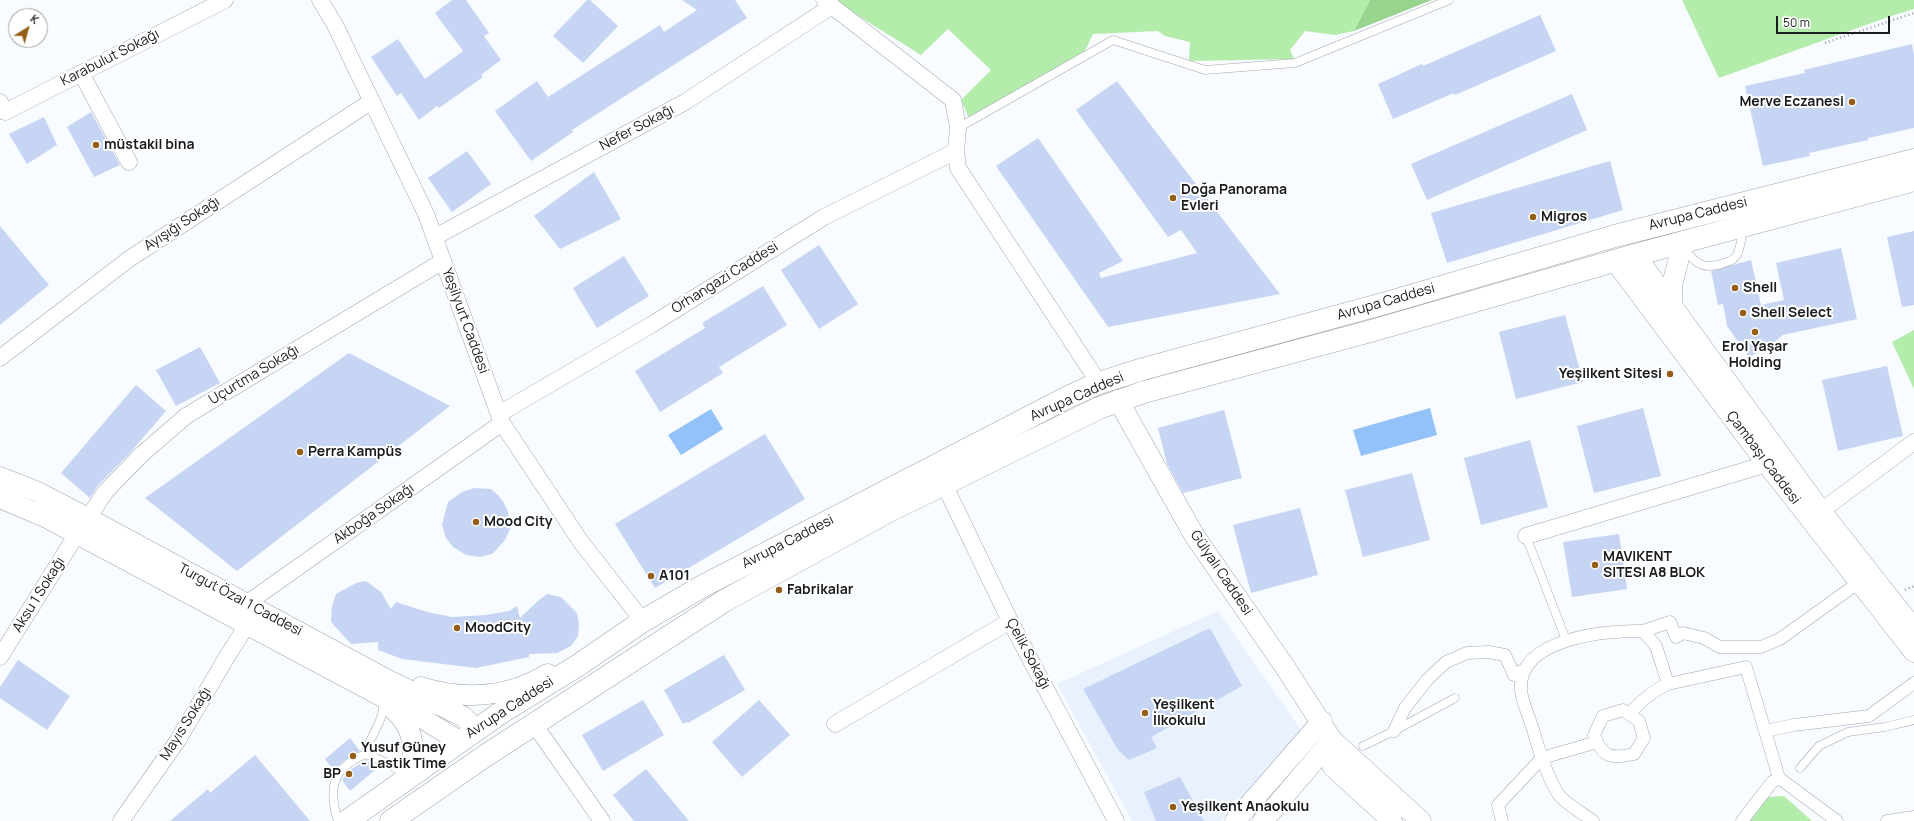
<!DOCTYPE html>
<meta charset="utf-8">
<style>
body{margin:0}
#map{position:relative;width:1914px;height:821px;overflow:hidden;background:#f8fbff;font-family:Manrope,sans-serif}
canvas{display:block}
.north{position:absolute;left:8px;top:8px;width:40px;height:40px;box-sizing:border-box;background:#fff;border:1px solid #a3a4a5;border-radius:50%;rotate:37deg;font-size:11px;font-weight:700;line-height:16px;text-align:center;color:#191c1f}
.north::after{content:'';display:block;margin:auto;width:14px;height:18px;background:#955e17;clip-path:polygon(50% 0,100% 100%,50% 72%,0 100%)}
.scale{position:absolute;left:1776px;top:16px;width:114px;height:18px;box-sizing:border-box;border:2px solid #191c1f;border-top:0;padding-left:5px;font-size:12px;line-height:14px;white-space:nowrap;color:#191c1f;-webkit-text-stroke:3px #fff;paint-order:stroke}
</style>
<div id="map">
<canvas width="1914" height="821"></canvas>
<div class="north">K</div>
<div class="scale">50 m</div>
</div>
<script>
const context = document.querySelector('canvas').getContext('2d');
context.lineJoin = 'round';
function fill(path, color) {
  context.fillStyle = color;
  context.fill(path, 'evenodd');
}
function stroke(path, color, width, dash) {
  context.strokeStyle = color;
  context.lineWidth = width;
  context.lineCap = dash ? 'butt' : 'round';
  context.setLineDash(dash || []);
  context.stroke(path);
}
function label(font, color, halo, rows, align = 'center') {
  context.font = font + ' Manrope,sans-serif';
  context.lineWidth = 4;
  context.setLineDash([]);
  context.textBaseline = 'middle';
  context.strokeStyle = halo;
  context.fillStyle = color;
  for (const [text, x, y, turn = 0] of rows) {
    context.save();
    context.translate(x, y);
    context.rotate((+turn || 0) * Math.PI / 180);
    context.textAlign = isNaN(turn) ? turn : align;
    if (halo) context.strokeText(text, 0, 0);
    context.fillText(text, 0, 0);
    context.restore();
  }
}
const built = new Path2D(`
 M1218 611 1301 730 1221 821H1132L1057 684Z`);
const green = new Path2D(`
 M833 0H1370L1354 31 1335 35 1305 31 1290 50 1294 59 1189 61 1190 42 1165 36 1158 31 1093 34 1085 51 969 118 961 100 991 70 948 29 921 55Z
 M1682 0H1914V9L1888 17 1719 78Z
 M1914 330V389L1892 342Z
 M1784 796 1812 821H1749L1767 797Z`);
const forest = new Path2D(`
 M1370 0H1432L1354 31Z`);
const water = new Path2D(`
 M1430 408 1437 435 1361 456 1353 430Z
 M711 409 723 429 681 455 668 435Z`);
const building = new Path2D(`
 M452 0H466L489 33 484 36 501 60 481 75 483 77 439 108 437 106 419 120 401 93 397 96 371 57 398 39 425 79 463 51 435 13Z
 M587 0H590L618 26 583 63 553 36Z
 M682 0H735L747 18 572 130 573 132 531 161 495 111 537 81 548 97 660 25 664 32 697 10Z
 M1540 15 1556 51 1455 95 1454 93 1393 119 1378 84 1422 64 1423 66Z
 M1912 44 1914 55V128L1868 138V140L1809 153 1810 156 1763 166 1745 86 1805 73 1804 70Z
 M1117 81 1280 294 1108 327 996 166 1038 138 1123 261 1099 273 1101 278 1197 253 1181 230 1168 237 1076 110Z
 M1572 94 1587 130 1427 200 1411 164Z
 M91 112 120 165 94 177 67 127Z
 M44 117 57 145 27 164 9 134Z
 M467 151 491 184 452 212 428 178Z
 M1610 161 1623 210 1447 263 1431 213Z
 M594 172 621 219 560 249 534 216Z
 M0 226 49 285 0 325Z
 M1914 231V305L1902 307 1887 237Z
 M819 245 858 304 819 329 781 270Z
 M1841 248 1857 319 1783 335 1767 348 1749 357 1727 326 1723 304 1718 305 1711 271 1751 260 1761 305 1784 300 1776 263Z
 M624 256 649 296 597 328 573 288Z
 M763 286 787 325 719 367 723 373 660 412 635 371 705 328 702 323Z
 M1565 315 1583 382 1516 399 1499 332Z
 M200 347 220 383 176 406 156 370Z
 M349 353 450 406 237 571 145 498Z
 M1887 366 1903 436 1838 451 1822 380Z
 M136 385 166 411 129 454 99 484 90 498 61 473Z
 M1643 408 1661 476 1594 493 1577 426Z
 M1224 410 1242 478 1183 493 1167 464 1158 428Z
 M765 434 805 499 655 588 615 524Z
 M1530 440 1548 507 1481 525 1464 458Z
 M1412 473 1430 540 1363 557 1345 490Z
 M474 488 491 489 498 495 504 503 508 512 511 527 505 540 496 550 492 554 480 557 466 555 453 547 446 538 442 525 448 502 462 492Z
 M1300 508 1318 575 1251 593 1233 525Z
 M1619 534 1627 589 1572 597 1563 542Z
 M366 581 381 592 391 609 396 602 427 612 452 617 486 615 509 611 517 606 520 618 539 600 547 594 561 597 577 613 579 624 578 636 571 646 557 653 529 654V657L476 668 402 659 378 650V642L351 644 331 622 332 606 336 594 356 583Z
 M1210 628 1242 686 1151 737 1157 748 1129 760 1118 750 1083 689Z
 M724 655 745 690 688 723 687 722 683 724 664 690Z
 M18 660 70 696 47 730 0 698V687Z
 M643 700 664 735 603 771 582 735Z
 M759 700 790 735 742 777 712 742Z
 M350 738 360 751 343 761 334 771 325 759Z
 M255 755 310 821H170L208 789 210 793Z
 M366 760 376 769 350 791 342 780 350 770Z
 M646 769 689 821H634L613 795Z
 M1180 777 1204 821H1156L1144 792Z`);
const path = new Path2D(`
 M1825 43 1914 13
 M1905 590 1914 586`);
const service = new Path2D(`
 M958 128 1113 40 1205 70 1295 63 1449 0
 M1685 248C1695 265 1705 270 1724 263 1729 262 1734 260 1737 255 1741 246 1742 236 1742 227
 M1526 536 1566 640
 M1363 746 1394 731 1455 698
 M366 754C368 737 387 718 382 703
 M1800 768 1819 746 1848 732 1885 727 1914 720
 M338 821C328 789 332 767 366 754L387 763 408 776`);
const pedestrian = new Path2D(`
 M1643 631 1670 622 1676 637 1683 633 1704 638 1720 647H1761L1780 639 1858 583
 M1623 710 1639 721 1644 738 1634 754C1611 759 1603 758 1594 735L1603 716Z
 M1630 715C1635 705 1657 688 1668 684
 M1394 731 1405 708 1427 680 1446 662 1467 653 1488 652 1505 655 1514 675 1525 669
 M1765 731 1794 725 1869 716 1914 683
 M1502 821 1498 805 1542 758 1597 742
 M1593 821C1584 814 1566 804 1559 795 1549 781 1539 750 1534 733 1531 721 1521 700 1521 689 1518 638 1607 630 1643 631L1656 646 1668 684 1746 667 1779 778 1837 821
 M1742 821 1772 782 1779 778
 M1887 821 1914 817`);
const minor = new Path2D(`
 M320 0 335 25 426 214 502 423 581 542 643 621
 M824 0 953 100 958 128 956 151 958 168 1099 383
 M81 73 129 162
 M0 102 5 112 225 0
 M435 237 685 102 832 6
 M0 358 129 259 372 101
 M499 414 651 325 824 217 956 151
 M944 484 1010 621 1116 821
 M1821 511 1914 442
 M88 518 106 491 141 455 186 416 443 261
 M1526 536 1767 464
 M246 604 502 423
 M0 657 77 534
 M534 724 602 821
 M835 724 1010 621
 M121 821 178 740 228 655 247 625`);
const tertiary = new Path2D(`
 M1635 255 1821 511 1914 629
 M1615 261 1767 464 1914 652
 M1672 305V285L1681 250V242
 M1118 400 1194 535 1285 667 1332 740 1421 821
 M0 477 38 492 88 518 388 680 464 717 476 730
 M0 498 45 517 77 534 420 717 459 741
 M421 687C454 698 491 698 523 686 532 683 540 678 548 674
 M390 706C415 728 416 746 409 777
 M1332 740 1329 756 1333 767 1392 821
 M1235 821 1322 721
 M1263 821 1332 740`);
const secondary = new Path2D(`
 M347 821 499 714 577 666 643 621 701 587 1068 397 1099 383 1143 369 1386 303 1615 236 1914 160
 M391 821 485 756 724 601 889 511 1099 408 1144 392 1371 331 1635 255 1914 180`);
const markers = [
 [1852,102,4,"#955e17"],
 [96,145,4,"#955e17"],
 [1173,198,4,"#955e17"],
 [1533,217,4,"#955e17"],
 [1735,288,4,"#955e17"],
 [1743,313,4,"#955e17"],
 [1755,332,4,"#955e17"],
 [1670,374,4,"#955e17"],
 [300,452,4,"#955e17"],
 [476,522,4,"#955e17"],
 [1595,565,4,"#955e17"],
 [651,576,4,"#955e17"],
 [779,590,4,"#955e17"],
 [457,628,4,"#955e17"],
 [1145,713,4,"#955e17"],
 [353,756,4,"#955e17"],
 [349,774,4,"#955e17"],
 [1173,807,4,"#955e17"]
];
const streetNames = [
 ["Karabulut Sokağı",110,58,-27],
 ["Nefer Sokağı",637,128,-28],
 ["Avrupa Caddesi",1698,214,-14],
 ["Ayışığı Sokağı",182,224,-33],
 ["Orhangazi Caddesi",725,278,-32],
 ["Avrupa Caddesi",1386,302,-16],
 ["Yeşilyurt Caddesi",465,321,70],
 ["Uçurtma Sokağı",254,375,-31],
 ["Avrupa Caddesi",1077,397,-24],
 ["Çambaşı Caddesi",1763,458,53],
 ["Akboğa Sokağı",374,514,-35],
 ["Avrupa Caddesi",788,542,-27],
 ["Gülyalı Caddesi",1221,573,56],
 ["Aksu 1 Sokağı",39,595,-58],
 ["Turgut Özal 1 Caddesi",240,600,28],
 ["Çelik Sokağı",1028,654,62],
 ["Avrupa Caddesi",510,708,-33],
 ["Mayıs Sokağı",186,724,-58]
];
const poiNames = [
 ["Merve Eczanesi",1844,102,"right"],
 ["müstakil bina",104,145],
 ["Doğa Panorama",1181,190],
 ["Evleri",1181,206],
 ["Migros",1541,217],
 ["Shell",1743,288],
 ["Shell Select",1751,313],
 ["Erol Yaşar",1755,347,"center"],
 ["Holding",1755,363,"center"],
 ["Yeşilkent Sitesi",1662,374,"right"],
 ["Perra Kampüs",308,452],
 ["Mood City",484,522],
 ["MAVIKENT",1603,557],
 ["SITESI A8 BLOK",1603,573],
 ["A101",659,576],
 ["Fabrikalar",787,590],
 ["MoodCity",465,628],
 ["Yeşilkent",1153,705],
 ["İlkokulu",1153,721],
 ["Yusuf Güney",361,748],
 ["- Lastik Time",361,764],
 ["BP",341,774,"right"],
 ["Yeşilkent Anaokulu",1181,807]
];
fill(built, '#e9f1ff');
fill(green, '#b4ecab');
fill(forest, '#98d48e');
fill(water, '#92c2f7');
fill(building, '#c5d5f3');
stroke(service, '#a1a6b0', 9);
stroke(pedestrian, '#a1a6b0', 13);
stroke(minor, '#a1a6b0', 17);
stroke(tertiary, '#a1a6b0', 21);
stroke(secondary, '#a1a6b0', 23);
stroke(path, '#9a9da1', 2.5, [1, 3]);
stroke(service, '#fff', 8);
stroke(pedestrian, '#fff', 12);
stroke(minor, '#fff', 16);
stroke(tertiary, '#fff', 20);
stroke(secondary, '#fff', 22);
for (const [x, y, r, color] of markers) {
  const dot = new Path2D();
  dot.arc(x, y, r, 0, 2 * Math.PI);
  context.fillStyle = color;
  context.fill(dot);
  stroke(dot, '#fff', 1.5);
}
label('14px', '#191c1f', '#fff', streetNames);
label('bold 14px', '#191c1f', '#fff', poiNames, 'left');
</script>
